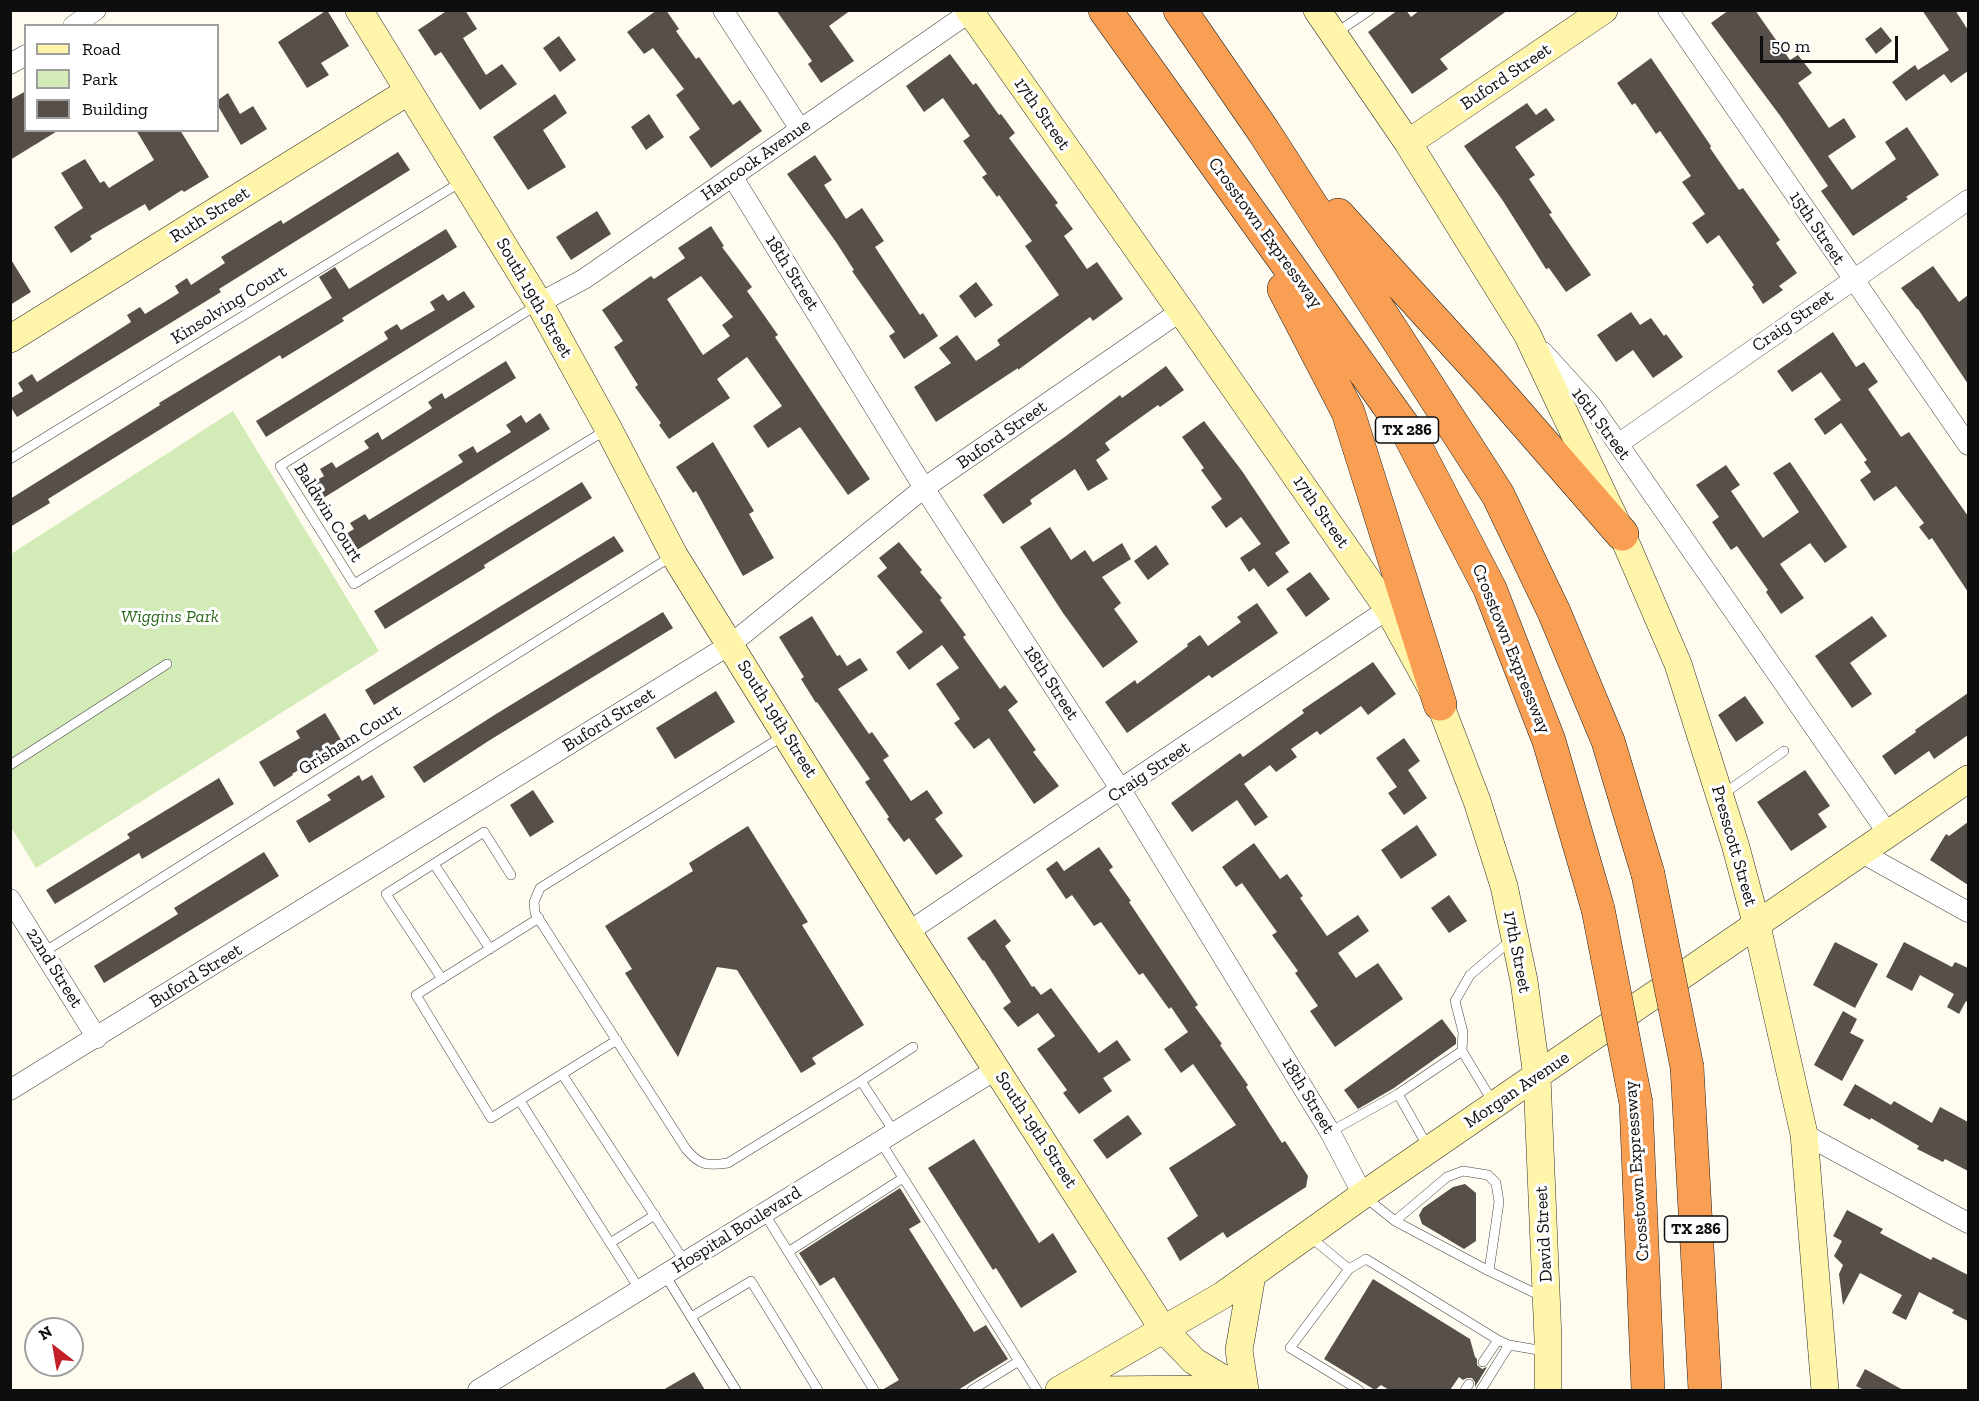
<!DOCTYPE html>
<style>
body{margin:0}
#map{position:relative;width:1979px;height:1401px;overflow:hidden;background:#fffcef;font-family:"Zilla Slab",serif}
canvas{display:block}
.frame{position:absolute;inset:0;border:12px solid #0e0e0e;pointer-events:none}
.legend{position:absolute;left:24px;top:24px;width:195px;height:108px;box-sizing:border-box;background:#fff;border:2px solid #9f9f9f;margin:0;padding:8px 10px;list-style:none;font-size:18px;color:#0e0e0e}
.legend li{display:flex;align-items:center;gap:12px;height:30px}
.legend b{width:30px;border:2px solid #9f9f9f}
.north{position:absolute;left:24px;top:1317px;width:60px;height:60px;box-sizing:border-box;background:#fff;border:2px solid #9f9f9f;border-radius:50%;rotate:329deg;font-size:16px;font-weight:700;line-height:24px;text-align:center;color:#0e0e0e}
.north::after{content:'';display:block;margin:auto;width:21px;height:27px;background:#c32129;clip-path:polygon(50% 0,100% 100%,50% 72%,0 100%)}
.scale{position:absolute;left:1760px;top:36px;width:138px;height:27px;box-sizing:border-box;border:3px solid #0e0e0e;border-top:0;padding-left:8px;font-size:18px;line-height:21px;white-space:nowrap;color:#0e0e0e;-webkit-text-stroke:4px #fff;paint-order:stroke}
</style>
<div id="map">
<canvas width="1979" height="1401"></canvas>
<div class="frame"></div>
<ul class="legend">
<li><b style="height:8px;background:#fff5aa"></b>Road</li>
<li><b style="height:16px;background:#d2ebb7"></b>Park</li>
<li><b style="height:16px;background:#574f4a"></b>Building</li>
</ul>
<div class="north">N</div>
<div class="scale">50 m</div>
</div>
<script>
const context = document.querySelector('canvas').getContext('2d');
context.lineJoin = 'round';
function fill(path, color) {
  context.fillStyle = color;
  context.fill(path, 'evenodd');
}
function stroke(path, color, width, dash) {
  context.strokeStyle = color;
  context.lineWidth = width;
  context.lineCap = dash ? 'butt' : 'round';
  context.setLineDash(dash || []);
  context.stroke(path);
}
function label(font, color, halo, rows, align = 'center') {
  context.font = font + ' "Zilla Slab",serif';
  context.lineWidth = 6;
  context.setLineDash([]);
  context.textBaseline = 'middle';
  context.strokeStyle = halo;
  context.fillStyle = color;
  for (const [text, x, y, turn = 0] of rows) {
    context.save();
    context.translate(x, y);
    context.rotate((+turn || 0) * Math.PI / 180);
    context.textAlign = isNaN(turn) ? turn : align;
    if (halo) context.strokeText(text, 0, 0);
    context.fillText(text, 0, 0);
    context.restore();
  }
}
const green = new Path2D(`
 M233 411 379 651 36 868 11 827V554Z`);
const building = new Path2D(`
 M327 10 349 46 321 63 329 75 307 88 278 42Z
 M448 10H465L477 29 463 38 486 75 502 64 517 84 480 110 441 52 435 56 418 30Z
 M657 10H666L679 29 676 31 696 59 699 57 733 105 740 100 762 131 711 168 689 137 700 129 676 95 684 89 653 48 644 54 627 32Z
 M776 10H851L829 26 854 61 821 83 808 64 812 61Z
 M1398 10H1406L1411 17 1420 10H1508L1440 59 1448 69 1412 94 1368 32Z
 M1729 10H1755L1790 60 1798 55 1812 73 1798 83 1829 128 1844 118 1856 137 1828 156 1852 190 1896 159 1885 142 1907 127 1939 175 1906 197 1908 199 1853 236 1821 191 1828 186 1781 117 1711 23Z
 M1922 10H1955L1968 30V71L1951 83 1944 74 1906 101 1892 82 1915 65 1918 70 1949 50Z
 M1881 27 1892 41 1876 54 1865 39Z
 M559 36 576 60 560 72 543 48Z
 M950 54 973 85 976 83 999 115 1001 114 1015 133 1009 138 1058 203 1055 205 1073 229 1064 236 1087 269 1097 262 1123 299 1093 321 1090 317 1018 370V368L936 422 914 387 951 363 939 348 957 335 976 361 1000 345 997 340 1059 295 1025 246 1032 241 999 195 997 197 982 177 987 174 963 141 970 136 943 98 924 112 906 86Z
 M1651 58 1711 146 1710 148 1739 190 1743 188 1780 240 1776 243 1797 273 1779 286 1783 290 1763 304 1752 287 1754 285 1719 235 1707 244 1692 223 1705 214 1682 182 1691 176 1660 131 1656 134 1635 103 1632 105 1617 83Z
 M26 91V130H59L10 160V100Z
 M228 93 240 114 253 106 267 129 241 145 218 106V100Z
 M555 94 567 113 543 130 566 167 528 190 493 137Z
 M1527 103 1536 115 1546 108 1555 120 1515 147 1535 175 1529 179 1552 213 1549 214 1591 275 1566 292 1549 268 1546 269 1503 201 1464 146Z
 M649 114 664 137 646 150 631 127Z
 M136 130H180L209 177 184 192 182 190 149 211 145 204 90 236 92 239 71 253 54 227 83 208 61 173 85 159 100 183 104 181 109 188 154 160Z
 M398 152 410 170 219 289 221 292 17 417 10 406V399L23 391 18 383 32 374 37 382 131 322 127 315 140 307 145 314 179 293 175 286 187 278 191 285 225 263 221 257 281 220 283 224Z
 M815 155 832 180 824 185 846 219 862 208 884 241 875 247 920 315 923 313 938 336 904 359 889 336 895 332 852 271 854 270 836 242 787 174Z
 M597 211 611 234 571 260 556 237Z
 M711 226 724 246 722 247 752 287 747 291 778 335 775 337 870 479 848 495 800 427 768 448 753 426 782 406 747 357 717 379 730 398 669 439 659 425 661 423 635 387 638 385 614 347 623 341 602 310 651 276 654 279 685 258 678 248ZM701 276 733 317 722 325 730 336 703 355 667 299Z
 M446 229 457 247 342 318 344 321 282 359 280 355 48 499 50 503 10 527V499L160 405 159 403 332 298 319 277 335 267 349 289Z
 M10 258 31 292 10 305Z
 M1933 266 1959 302 1968 295V384L1918 309H1917L1901 288Z
 M976 282 993 305 975 318 959 296Z
 M464 291 475 307 266 437 256 421 388 339 384 332 397 324 401 330 435 310 430 302 443 294 448 301Z
 M1631 312 1640 325 1651 318 1664 336 1666 334 1683 357 1653 378 1633 350 1616 362 1597 335Z
 M1833 332 1856 367 1864 362 1878 382 1868 389 1901 437 1909 432 1968 516V592L1932 538 1929 540 1919 527 1924 523 1896 486 1874 501 1860 480 1871 472 1864 462 1867 460 1841 423 1825 435 1814 419 1841 400 1821 372 1792 392 1777 371Z
 M506 361 516 378 317 502 307 486 324 476 320 469 332 462 336 468 369 448 364 441 378 432 382 440 432 408 428 402 442 393 445 399Z
 M1166 366 1184 390 1160 407 1158 405 1105 443 1110 450 1096 460 1108 479 1088 491 1075 469 1030 500 1032 504 1003 524 983 495 1066 436 1120 395 1122 398Z
 M540 413 550 429 349 555 339 538 354 529 350 523 365 514 369 520 463 462 458 455 473 446 477 453 511 432 506 425 521 415 526 423Z
 M1204 421 1242 471 1290 543 1275 553 1289 572 1268 587 1254 568 1249 572 1240 558 1261 544 1241 517 1226 528 1211 507 1222 499 1201 470 1204 468 1182 437Z
 M713 442 754 511 749 514 774 558 743 576 696 491 693 493 676 467Z
 M1790 462 1847 547 1825 563 1810 543 1780 564 1804 598 1781 614 1766 592 1768 590 1737 546 1731 550 1712 522 1719 517 1696 485 1726 465 1740 485 1731 491 1763 538 1799 512 1773 473Z
 M582 482 592 498 484 565 485 568 385 629 374 611Z
 M1050 527 1071 560 1085 550 1093 562 1122 543 1131 559 1102 577 1121 603 1114 609 1138 642 1103 668 1063 613 1020 547Z
 M614 536 624 551 374 705 365 690Z
 M899 542 922 570 920 572 942 598 940 600 966 635 963 637 1000 689 1005 685 1018 702 1008 710 1036 750 1033 752 1059 786 1034 804 989 738 974 749 954 723 960 719 936 684 959 668 942 645 909 670 896 652 923 632 877 576 887 568 879 558Z
 M1156 545 1169 564 1148 580 1134 561Z
 M1310 572 1330 599 1306 617 1286 589Z
 M1257 603 1278 633 1212 678 1209 675 1127 733 1105 702 1135 680 1137 684 1188 646 1187 644 1200 635 1208 646 1241 622 1237 617Z
 M663 612 673 628 490 740 424 783 413 767 496 714Z
 M812 616 837 656 840 655 847 666 860 658 868 670 838 689 869 734 872 732 889 756 883 760 911 801 927 790 943 813 935 819 963 856 936 875 909 838 904 842 887 819 889 817 865 782 870 779 817 702 816 703 801 679 804 677 779 637Z
 M1872 616 1887 636 1850 663 1872 694 1852 708 1815 656Z
 M1373 662 1396 694 1368 715 1361 706 1320 735 1317 731 1291 749 1297 757 1276 772 1270 765 1244 784 1268 817 1255 826 1237 800 1192 832 1171 803 1240 753 1243 757 1304 713 1302 710Z
 M716 691 735 722 675 759 656 728Z
 M1968 693V735L1934 759 1929 751 1895 775 1882 756 1916 732 1915 730Z
 M1745 696 1764 723 1736 742 1718 715Z
 M325 713 343 743 292 774 293 775 274 787 259 762 300 738 296 731Z
 M1404 738 1420 761 1408 770 1427 798 1404 815 1388 793 1397 787 1376 758Z
 M1805 770 1830 806 1818 814 1827 827 1791 851 1757 802Z
 M359 775 362 781 372 775 385 797 309 843 296 821 331 800 327 795Z
 M219 778 234 804 142 859 139 853 55 904 46 890 130 838 127 834Z
 M533 790 554 822 530 837 510 805Z
 M1968 822V885L1930 860 1946 834 1949 836Z
 M1417 825 1437 855 1401 879 1381 850Z
 M748 826 808 922 802 925 864 1025 812 1058 816 1064 801 1073 737 970 717 967 678 1057 625 973 632 969 605 926 693 871 689 863Z
 M1254 843 1280 879 1287 874 1303 896 1300 898 1327 936 1358 915 1369 931 1338 953 1356 978 1378 963 1403 999 1335 1047 1310 1011 1318 1006 1295 973 1298 971 1272 935 1277 932 1242 883 1236 887 1222 867Z
 M1099 847 1113 867 1109 870 1131 901 1129 902 1198 1005 1195 1007 1222 1044 1220 1045 1248 1085 1246 1087 1282 1143 1285 1141 1308 1176 1306 1187 1227 1238 1223 1232 1180 1261 1167 1238 1198 1216 1169 1168 1236 1125 1193 1064 1181 1073 1164 1049 1188 1032 1171 1007 1169 1009 1143 973 1139 975 1101 922 1094 926 1072 895 1066 899 1046 869 1057 861 1064 871Z
 M264 852 279 876 104 983 94 966 178 914 174 908Z
 M1449 895 1467 921 1449 933 1431 908Z
 M995 919 1011 941 1005 946 1032 987 1034 986 1041 995 1051 988 1099 1053 1117 1040 1131 1060 1103 1078 1112 1091 1079 1114 1063 1093 1067 1090 1037 1049 1055 1036 1038 1013 1018 1027 1003 1008 1011 1002 984 960 983 961 967 938Z
 M1835 942 1878 964 1855 1008 1813 985Z
 M1904 942 1952 967 1955 962 1968 968V1003L1966 1001 1959 1014 1947 1007 1954 994 1920 975 1912 991 1886 977Z
 M1843 1011 1857 1019 1850 1033 1864 1040 1842 1081 1814 1065Z
 M1442 1019 1456 1038V1044L1394 1088 1358 1109 1344 1090Z
 M1855 1084 1891 1105 1894 1101 1932 1123 1940 1107 1968 1122V1171L1945 1159 1943 1162 1917 1149 1919 1146 1871 1118 1870 1120 1843 1105Z
 M1128 1115 1142 1134 1107 1159 1093 1140Z
 M974 1139 1039 1243 1053 1233 1077 1272 1021 1308 996 1268 993 1270 928 1168Z
 M1465 1184 1476 1193V1241L1464 1249 1422 1224 1419 1215 1423 1208 1453 1187Z
 M900 1188 921 1222 909 1229 974 1332 986 1325 1008 1359 958 1390H882L899 1380 834 1277 820 1286 799 1253Z
 M1847 1210 1883 1229 1880 1233 1931 1260 1933 1257 1968 1275V1321L1952 1313 1954 1310 1919 1292 1906 1320 1892 1313 1902 1295 1860 1273 1843 1305 1839 1274 1843 1265 1834 1256 1842 1241 1833 1236Z
 M1373 1279 1470 1339 1475 1357 1477 1359V1365L1482 1369 1487 1367 1475 1387V1382L1472 1378H1467L1463 1380 1459 1377 1450 1390H1389L1381 1385 1375 1390 1324 1359Z
 M1865 1369 1903 1390H1864L1856 1386Z
 M694 1372 705 1390H663Z`);
const lane = new Path2D(`
 M1336 33 1370 10
 M537 305 280 466 354 584 606 430
 M10 459 461 182
 M783 736 540 888 534 902 535 913 686 1149C700 1166 708 1166 728 1163L861 1081 895 1133
 M10 765 167 664
 M1722 795 1784 751
 M434 864 490 949
 M539 918 416 995 491 1118 617 1040
 M44 952 672 556
 M442 979 386 894 484 832 511 875
 M562 1074 685 1262
 M861 1081 913 1047
 M1398 1094 1428 1147
 M520 1101 640 1290
 M1494 1104 1462 1051 1463 1032 1455 1001 1470 975 1510 941
 M1330 1132 1398 1094 1462 1051
 M880 1141 1037 1390
 M1365 1197 1395 1221 1489 1271 1543 1297
 M764 1213 874 1390
 M1395 1221 1447 1177 1463 1171 1488 1175 1496 1183 1499 1202 1489 1271
 M1309 1236 1349 1269 1290 1348 1359 1390
 M610 1243 655 1215
 M788 1252 903 1178
 M1349 1269 1366 1259 1498 1340 1509 1345 1544 1351
 M665 1275 736 1390
 M691 1317 751 1281 818 1390
 M1483 1362 1498 1340
 M972 1390 1019 1361
 M1465 1390 1469 1384
 M1481 1390 1509 1345`);
const street = new Path2D(`
 M723 10 800 129
 M1668 10 1968 445
 M73 26 96 10
 M10 64 26 55
 M732 176 924 488 1121 790 1330 1132 1363 1195
 M539 303 584 279 970 12
 M1543 352 1591 405 1889 835
 M1618 444 1968 200
 M1862 853 1968 912
 M10 899 97 1038
 M908 932 1388 609
 M10 1090 731 644 924 488 1181 311
 M1804 1134 1968 1223
 M478 1390 997 1069`);
const secondary = new Path2D(`
 M359 10 539 303 608 428 674 555 908 932 1163 1329 1194 1361 1242 1390
 M969 10 1181 311 1388 609 1440 704 1477 801 1504 886 1524 981 1537 1077 1548 1339V1390
 M1317 10 1408 143 1527 334 1622 534 1678 664 1735 844 1757 926 1804 1134 1825 1390
 M1408 143 1604 10
 M10 339 409 91
 M1059 1390 1223 1295 1363 1195 1968 779
 M1095 1390 1209 1389 1227 1390
 M1245 1390 1239 1350 1252 1275`);
const highway = new Path2D(`
 M1105 10 1409 434 1490 589 1549 741 1598 909
 M1180 10 1264 132 1498 495 1554 612 1608 741 1648 874
 M1338 215 1488 380 1622 534
 M1284 289 1348 412 1440 704
 M1687 1067 1705 1390
 M1636 1103 1648 1390`);
const highwayBridge = new Path2D(`
 M1648 874 1687 1067
 M1598 909 1636 1103`);
const shields = [
 [1407,430,63],
 [1696,1229,63]
];
const shieldNames = [
 ["TX 286",1407,430],
 ["TX 286",1696,1229]
];
const streetNames = [
 ["Buford Street",1506,77,-34],
 ["17th Street",1042,114,55],
 ["Hancock Avenue",756,160,-35],
 ["Ruth Street",210,215,-32],
 ["15th Street",1817,228,56],
 ["Crosstown Expressway",1265,233,54],
 ["18th Street",792,273,58],
 ["South 19th Street",534,298,60],
 ["Kinsolving Court",229,305,-32],
 ["Craig Street",1793,321,-35],
 ["16th Street",1601,424,53],
 ["Buford Street",1002,435,-35],
 ["17th Street",1321,512,55],
 ["Baldwin Court",328,513,58],
 ["Crosstown Expressway",1511,649,68],
 ["18th Street",1051,683,57],
 ["South 19th Street",777,719,58],
 ["Buford Street",609,720,-32],
 ["Grisham Court",350,740,-32],
 ["Craig Street",1149,772,-34],
 ["Presscott Street",1734,846,74],
 ["17th Street",1517,952,79],
 ["22nd Street",54,968,58],
 ["Buford Street",196,976,-32],
 ["Morgan Avenue",1517,1090,-34],
 ["18th Street",1308,1096,59],
 ["South 19th Street",1036,1130,57],
 ["Crosstown Expressway",1637,1171,-94],
 ["Hospital Boulevard",737,1230,-32],
 ["David Street",1544,1234,-93]
];
const parkNames = [
 ["Wiggins Park",170,617]
];
fill(green, '#d2ebb7');
fill(building, '#574f4a');
stroke(lane, '#414141', 10);
stroke(street, '#414141', 21);
stroke(secondary, '#303030', 28);
stroke(highway, '#1f1f1f', 34);
stroke(lane, '#fff', 9);
stroke(street, '#fff', 20);
stroke(secondary, '#fff5aa', 27);
stroke(highway, '#f99f53', 33);
stroke(highwayBridge, '#1f1f1f', 34, []);
stroke(highwayBridge, '#f99f53', 33);
for (const [x, y, w] of shields) {
  const box = new Path2D();
  box.roundRect(x - w / 2, y - 13, w, 26, 4.5);
  context.fillStyle = '#fff';
  context.fill(box);
  stroke(box, '#0e0e0e', 1.5);
}
label('bold 16px', '#0e0e0e', null, shieldNames);
label('18px', '#0e0e0e', '#fff', streetNames);
label('italic 18px', '#2c681c', '#fff', parkNames);
</script>
